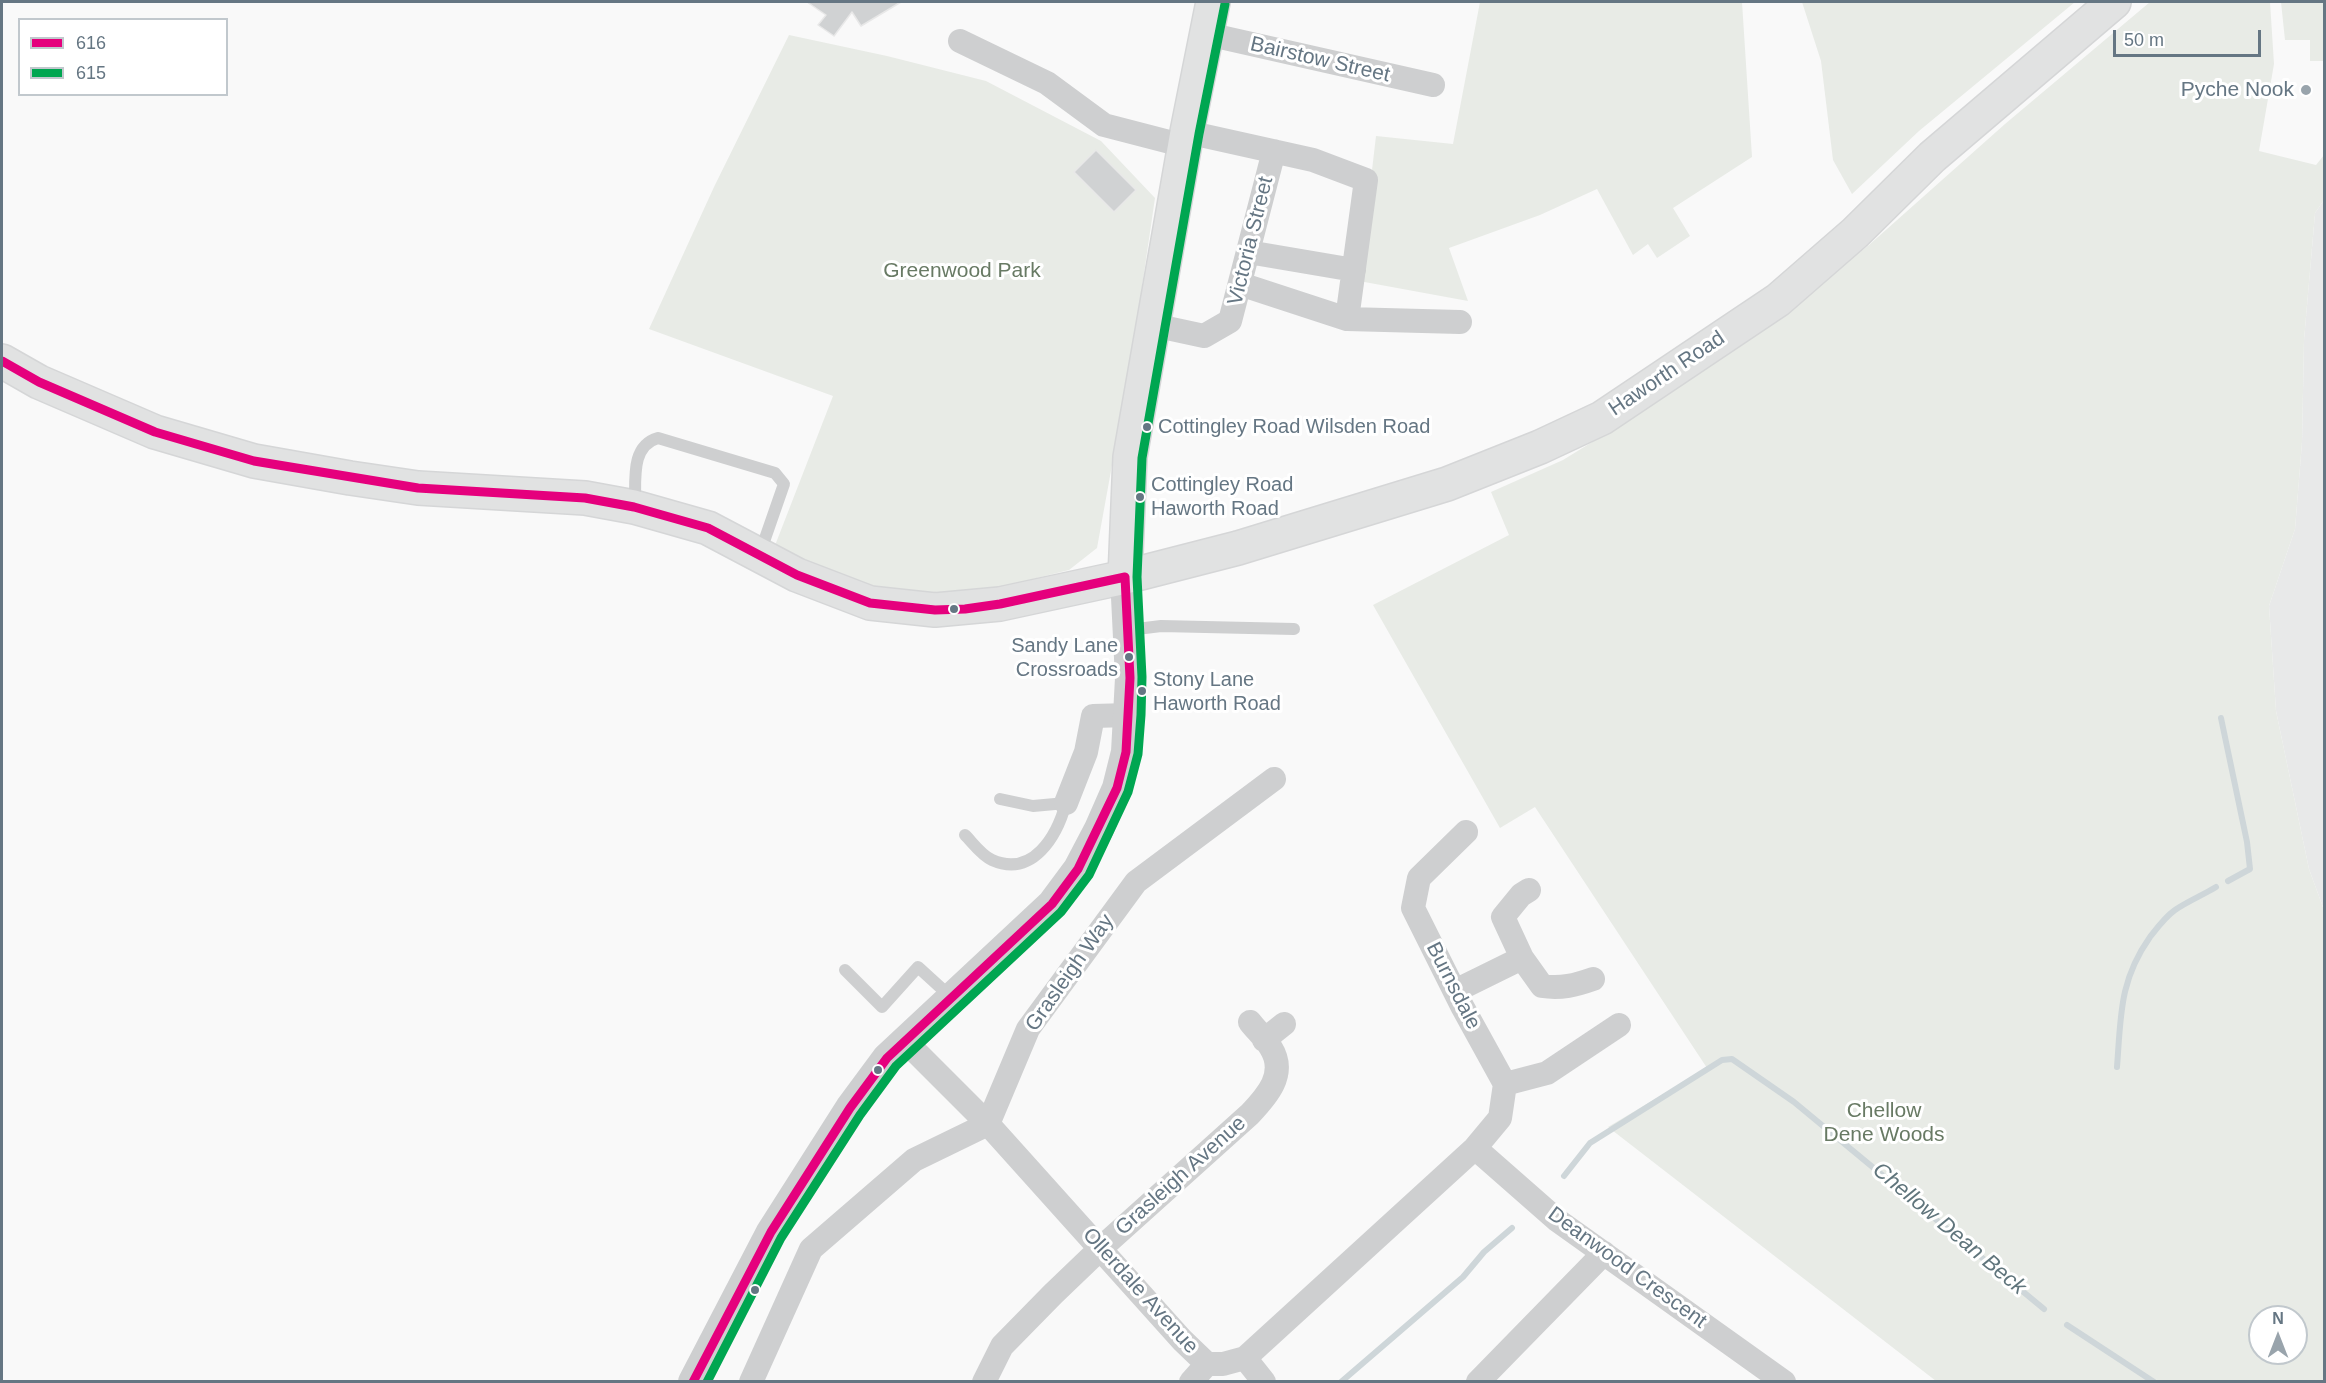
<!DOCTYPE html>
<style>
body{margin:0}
#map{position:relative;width:2326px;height:1383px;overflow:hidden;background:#f9f9f9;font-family:Arial,sans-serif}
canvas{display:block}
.frame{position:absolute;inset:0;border:3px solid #657683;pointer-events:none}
.legend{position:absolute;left:18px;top:18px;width:210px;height:78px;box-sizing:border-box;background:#fff;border:2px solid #c1c8cd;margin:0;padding:8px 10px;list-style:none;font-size:18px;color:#657683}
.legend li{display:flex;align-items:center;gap:12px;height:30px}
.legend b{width:30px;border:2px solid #c1c8cd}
.north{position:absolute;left:2248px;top:1305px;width:60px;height:60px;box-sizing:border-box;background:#fff;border:2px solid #c1c8cd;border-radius:50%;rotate:0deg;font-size:16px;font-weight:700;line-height:24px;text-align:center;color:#657683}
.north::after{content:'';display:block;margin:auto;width:21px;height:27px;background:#99a4ac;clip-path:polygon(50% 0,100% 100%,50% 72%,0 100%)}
.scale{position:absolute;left:2113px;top:30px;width:148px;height:27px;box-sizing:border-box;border:3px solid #657683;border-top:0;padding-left:8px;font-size:18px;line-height:21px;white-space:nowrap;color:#657683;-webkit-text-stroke:4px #fff;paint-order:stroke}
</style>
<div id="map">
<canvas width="2326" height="1383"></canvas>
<div class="frame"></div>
<ul class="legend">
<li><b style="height:8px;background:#e5007d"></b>616</li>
<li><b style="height:8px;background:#00a651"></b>615</li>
</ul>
<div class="north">N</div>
<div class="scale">50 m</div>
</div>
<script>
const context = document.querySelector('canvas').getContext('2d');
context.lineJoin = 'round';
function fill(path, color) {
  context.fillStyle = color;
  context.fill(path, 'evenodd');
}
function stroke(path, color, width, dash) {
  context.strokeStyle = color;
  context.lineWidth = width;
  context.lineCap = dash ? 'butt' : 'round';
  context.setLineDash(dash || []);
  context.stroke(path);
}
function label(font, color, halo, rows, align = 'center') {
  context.font = font + ' Arial,sans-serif';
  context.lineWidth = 6;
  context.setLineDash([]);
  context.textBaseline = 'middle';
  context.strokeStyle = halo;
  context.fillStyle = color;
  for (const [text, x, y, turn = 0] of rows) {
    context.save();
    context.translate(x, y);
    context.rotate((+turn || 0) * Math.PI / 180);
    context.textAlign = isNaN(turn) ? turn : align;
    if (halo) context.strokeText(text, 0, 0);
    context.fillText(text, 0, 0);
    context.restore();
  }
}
const built = new Path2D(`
 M2324 200V910L2309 869 2276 711 2269 606 2295 529 2302 442 2304 340 2315 213Z`);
const green = new Path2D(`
 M1480 2H1742L1752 157 1673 208 1690 236 1657 258 1648 244 1633 255 1597 189 1540 215 1449 248 1468 301 1359 281 1376 136 1453 144Z
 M1802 2H2075L1919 131 1852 194 1833 160 1821 61Z
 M2150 2H2270L2274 64 2259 151 2316 165 2324 155V200L2315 213 2304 340 2302 442 2295 529 2269 606 2276 711 2309 869 2324 910V1381H1936L1608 1127 1707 1068 1535 807 1500 828 1373 605 1509 535 1491 492 1563 460 1649 407 1805 294 1869 245 2005 124ZM2260 1317H2296V1353H2260Z
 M2281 2H2324V61H2310V40H2285Z
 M789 35 887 56 986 81 1101 141 1155 198 1132 355 1097 548 1069 570 989 590 928 595 860 588 774 548 833 396 649 329 714 187Z`);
const stream = new Path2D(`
 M2221 718 2247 842 2250 869 2228 881
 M2117 1067C2121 1016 2119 981 2150 937 2157 928 2165 917 2175 910 2188 901 2203 895 2216 887
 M1564 1176 1590 1143 1722 1060 1732 1059 1794 1102 2044 1309
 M2067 1325 2154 1382
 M1341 1382 1463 1277 1484 1252 1512 1228`);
const building = new Path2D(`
 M807 2H901L861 26 852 12 834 36 818 25 826 15Z
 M1096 150 1136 190 1114 212 1074 172Z`);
const service = new Path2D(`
 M635 505C636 481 630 446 658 438L775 473 784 484 760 553
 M1129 630 1161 626 1294 629
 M965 835C973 843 981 855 992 860 1033 878 1057 836 1066 803L1033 806 1000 799
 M845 970 882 1007 918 967 952 998`);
const minor = new Path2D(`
 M1207 34 1433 85
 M960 41 1047 83 1104 125 1185 146
 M1187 132 1313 160 1366 180 1347 319
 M1248 252 1354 270
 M1240 284 1347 319 1460 322
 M1153 325 1204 336 1230 321 1274 151
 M1066 803 1086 752 1093 716 1129 715
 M1529 890 1521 895 1503 917 1522 958 1542 986C1561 989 1576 985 1593 979
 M1455 991 1522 958
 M1264 1040 1284 1024
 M906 1042 988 1124 1182 1340 1207 1364H1223L1245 1358 1475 1148 1500 1118 1505 1084 1462 1006 1413 908 1419 878 1466 832
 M1505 1084 1547 1073 1619 1025
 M1475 1148 1557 1220 1784 1382
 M1245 1358 1264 1382
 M751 1382 811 1249 914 1160 988 1124 1028 1029 1136 882 1274 779
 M984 1382 1002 1346 1053 1294 1101 1248 1250 1114C1267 1096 1287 1074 1271 1048 1266 1039 1256 1030 1250 1022
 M1191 1382 1207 1364
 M1478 1382 1604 1253`);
const tertiary = new Path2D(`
 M693 1382 771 1232 850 1108 887 1058 1052 904 1078 869 1099 829 1117 788 1126 752 1130 678 1125 577`);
const secondary = new Path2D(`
 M2 361 39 382 155 432 254 461 350 478 418 488 585 498 634 507 708 528 797 575 870 603 935 610 1000 604 1125 577 1238 548 1447 484 1540 447 1602 418 1778 300 1855 233 1932 157 2114 2
 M1125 577 1130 457 1187 132 1213 2`);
const bus1 = new Path2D(`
 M2 361 39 382 155 432 254 461 418 488 585 498 634 507 708 528 797 575 870 603 935 610 965 609 1000 604 1125 577 1130 678 1126 752 1117 788 1078 869 1052 904 887 1058 850 1108 771 1232 693 1382`);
const bus2 = new Path2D(`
 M707 1382 781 1238 860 1115 896 1066 1061 912 1089 875 1128 792 1138 754 1141 715 1142 677 1137 577 1142 458 1199 134 1225 4`);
const markers = [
 [2306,90,6,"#99a4ac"],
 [1147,427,5,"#657683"],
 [1140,497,5,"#657683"],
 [954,609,5,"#657683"],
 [1129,657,5,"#657683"],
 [1142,691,5,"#657683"],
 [878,1070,5,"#657683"],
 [755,1290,5,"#657683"]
];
const busNames = [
 ["Cottingley Road Wilsden Road",1158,427],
 ["Cottingley Road",1151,485],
 ["Haworth Road",1151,509],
 ["Sandy Lane",1118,646,"right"],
 ["Crossroads",1118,670,"right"],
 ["Stony Lane",1153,680],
 ["Haworth Road",1153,704]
];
const streetNames = [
 ["Bairstow Street",1320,60,13],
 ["Victoria Street",1251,241,-76],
 ["Haworth Road",1667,374,-34],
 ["Grasleigh Way",1070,973,-55],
 ["Burnsdale",1453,986,63],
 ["Grasleigh Avenue",1181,1176,-42],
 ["Deanwood Crescent",1627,1268,36],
 ["Ollerdale Avenue",1140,1291,48]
];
const poiNames = [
 ["Pyche Nook",2294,90]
];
const parkNames = [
 ["Greenwood Park",962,271],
 ["Chellow",1884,1111],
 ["Dene Woods",1884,1135]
];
const waterNames = [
 ["Chellow Dean Beck",1949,1229,40]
];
fill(built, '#e8e9e9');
fill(green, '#e8ebe6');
stroke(stream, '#ced6d9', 6);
fill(building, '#d0d2d3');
stroke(building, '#e8e8e8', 1.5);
stroke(secondary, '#d5d6d7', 36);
stroke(service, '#cecfd0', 12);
stroke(minor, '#cecfd0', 24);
stroke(tertiary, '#cecfd0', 30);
stroke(secondary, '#e1e2e2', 33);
stroke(bus1, '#e5007d', 9);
stroke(bus2, '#00a651', 9);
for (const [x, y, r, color] of markers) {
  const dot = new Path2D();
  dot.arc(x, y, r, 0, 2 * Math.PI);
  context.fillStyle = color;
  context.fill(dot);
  stroke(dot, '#fff', 2);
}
label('20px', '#657683', '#fff', busNames, 'left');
label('21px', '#657683', '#fff', streetNames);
label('21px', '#657683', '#fff', poiNames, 'right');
label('21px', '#687a64', '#fff', parkNames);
label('italic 22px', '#60757c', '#fff', waterNames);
</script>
